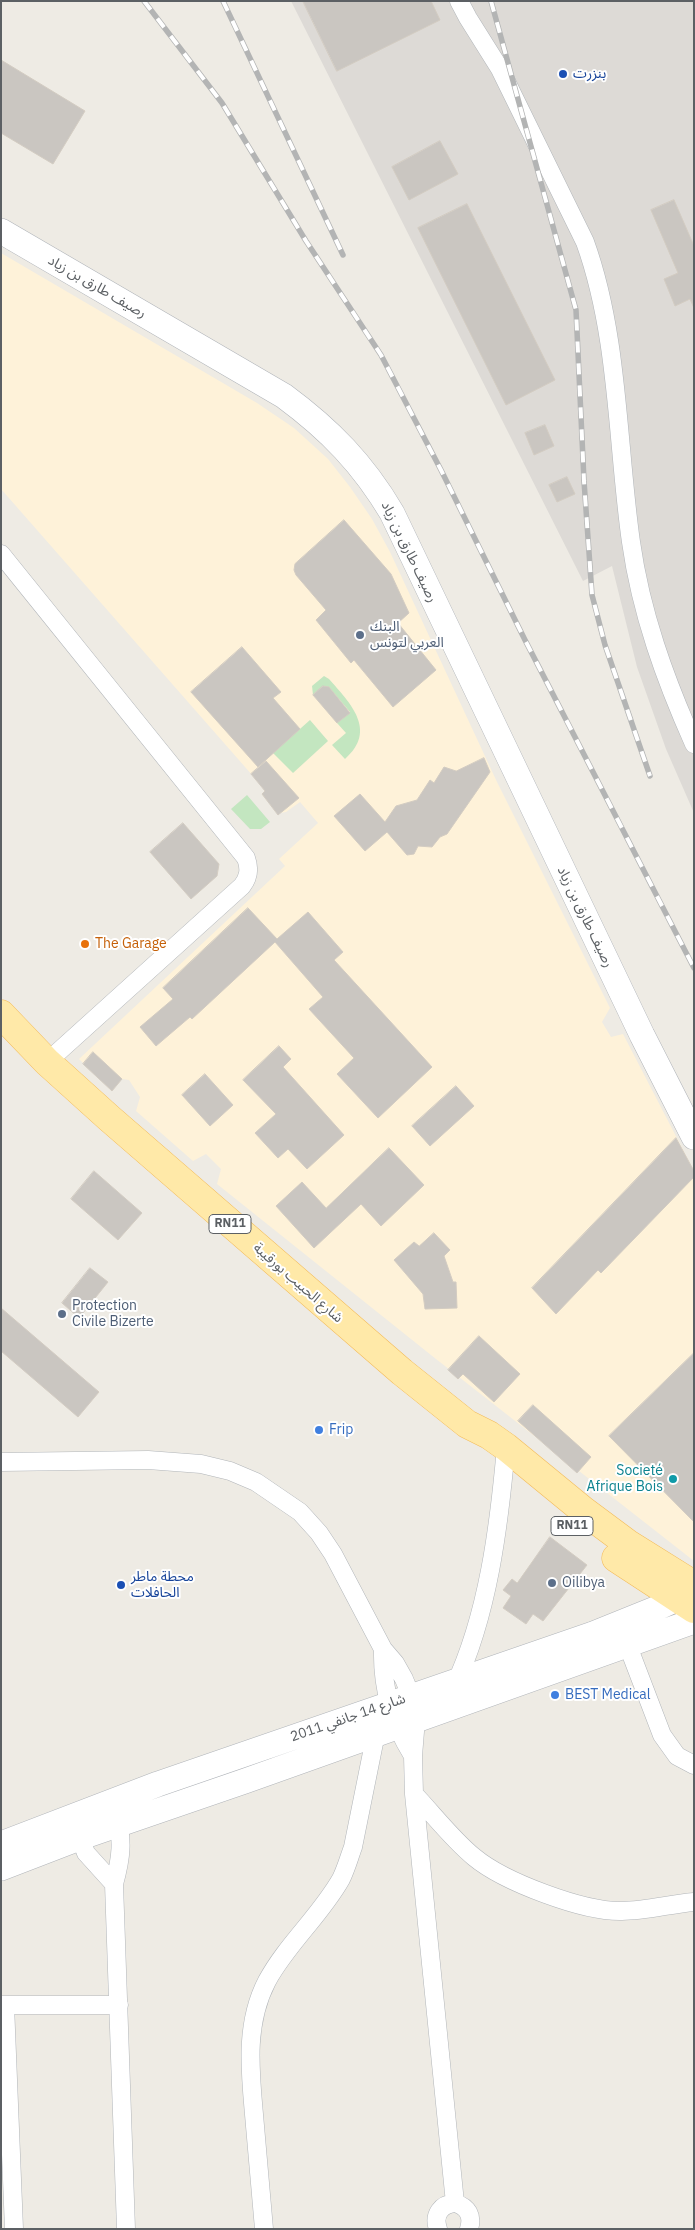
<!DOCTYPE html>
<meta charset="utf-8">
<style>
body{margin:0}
#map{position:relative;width:695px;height:2230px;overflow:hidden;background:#eeebe4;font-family:"IBM Plex Sans",sans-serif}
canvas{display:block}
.frame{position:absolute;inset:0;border:2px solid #5c6064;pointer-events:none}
</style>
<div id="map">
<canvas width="695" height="2230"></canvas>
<div class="frame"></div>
</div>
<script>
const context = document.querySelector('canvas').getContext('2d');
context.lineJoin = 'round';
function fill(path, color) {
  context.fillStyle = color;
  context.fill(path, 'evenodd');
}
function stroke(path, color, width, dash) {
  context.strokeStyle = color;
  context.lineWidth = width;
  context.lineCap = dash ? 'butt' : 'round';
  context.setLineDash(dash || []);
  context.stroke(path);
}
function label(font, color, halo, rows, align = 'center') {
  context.font = font + ' "IBM Plex Sans","Noto Sans Arabic",sans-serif';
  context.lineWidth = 4;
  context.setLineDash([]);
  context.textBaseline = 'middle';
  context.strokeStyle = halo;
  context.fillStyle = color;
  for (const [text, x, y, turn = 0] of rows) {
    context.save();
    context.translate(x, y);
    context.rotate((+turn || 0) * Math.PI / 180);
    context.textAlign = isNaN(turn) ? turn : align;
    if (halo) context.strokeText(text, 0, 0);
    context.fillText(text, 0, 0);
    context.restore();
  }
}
const commercial = new Path2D(`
 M1 253 257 403 294 428 328 459 350 487 372 519 390 552 497 782 610 1008 602 1022 611 1037 623 1034 694 1171V1561L436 1359 217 1184 221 1169 206 1154 193 1161 136 1111 140 1097 129 1080 122 1079 112 1091 79 1059 285 866 279 859 318 823 300 802 286 812 280 813 275 811 262 794 265 791 260 784 1 489Z`);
const industrial = new Path2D(`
 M291 1H694V813L666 749 637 667 612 566 583 581Z`);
const green = new Path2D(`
 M324 676 329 679C350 703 378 730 345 759L332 745 346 733 337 723 350 712 329 687 323 686 313 695 312 686Z
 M310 720 328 741 293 773 273 753Z
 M247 795 270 822 261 829H250L231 809Z`);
const building = new Path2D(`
 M303 1H431L440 20 337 71Z
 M1 60 85 111 53 164 1 133Z
 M440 141 458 174 409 200 392 167Z
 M674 200 694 246V308L690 299 675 306 664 279 678 273 651 210Z
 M467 204 555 380 506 405 418 228Z
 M545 425 554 446 534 455 525 433Z
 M567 477 575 494 557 502 549 485Z
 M344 520 391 574 409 613 398 623 436 670 393 707 354 660 351 663 316 620 326 610 296 575 294 570 295 564Z
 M242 647 281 692 273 698 300 729 258 767 191 692Z
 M323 686 329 687 350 713 337 723 313 695Z
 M484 758 490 772 447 834 440 837 432 847 418 846 414 854 407 855 387 832 365 851 334 816 360 794 385 822 396 806 417 800 430 780 434 783 444 767 456 771Z
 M266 761 299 798 278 815 262 794 265 791 251 774Z
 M183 823 219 864 217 876 191 899 150 852Z
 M248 908 277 939 308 912 343 952 334 960 432 1067 378 1118 337 1074 354 1058 309 1009 323 997 275 942 192 1019 190 1017 156 1046 140 1027 173 999 163 988Z
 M279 1046 291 1059 283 1067 344 1135 307 1169 288 1149 278 1158 255 1133 276 1114 243 1080Z
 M93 1052 122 1079 112 1091 83 1064Z
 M205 1074 233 1105 210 1126 182 1095Z
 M456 1086 474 1106 430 1146 412 1126Z
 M676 1138 694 1171V1177L601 1273 598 1270 556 1314 532 1288Z
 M389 1148 424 1185 381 1226 361 1204 314 1248 276 1206 302 1182 326 1208Z
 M94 1171 142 1213 118 1240 71 1199Z
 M434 1233 450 1250 444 1256 453 1282H456L457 1308 425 1309 423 1294 394 1260 414 1242 419 1246Z
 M90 1268 108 1282 79 1318 62 1303Z
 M1 1308 99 1392 78 1417 1 1351Z
 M479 1336 520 1374 494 1402 463 1374 458 1379 448 1370Z
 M694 1353V1522L609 1436Z
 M533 1405 591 1457 577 1473 518 1421Z
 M550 1537 587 1565 543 1621 533 1614 526 1624 503 1608 511 1596 503 1590 512 1579 517 1583Z`);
const minor = new Path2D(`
 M459 1 468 18 500 69 585 242C619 336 617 444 631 542 641 613 665 679 694 744
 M1 554 246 858C250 869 249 877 242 886L47 1062
 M1 1462 148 1460 201 1464 230 1471 256 1482 300 1512 319 1533 333 1554 383 1649 395 1663 404 1679 411 1696 416 1719 413 1756 414 1794 455 2203
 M628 1646 662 1735 677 1756 694 1765
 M383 1649C382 1689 392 1722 413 1756
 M454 1687C488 1615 499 1527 506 1447
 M414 1794C433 1814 453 1840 474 1857 504 1882 584 1912 622 1911 646 1911 670 1904 694 1902
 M115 1814C124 1838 121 1859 114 1884L126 2229
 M76 1827 86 1853 114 1884
 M1 2005H119
 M5 2005 14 2229
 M264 2229C261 2195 258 2160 255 2126 251 2077 243 2027 267 1981 287 1944 320 1916 341 1879 346 1869 349 1858 353 1847L376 1733
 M438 2229C433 2215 441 2204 455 2203 468 2207 473 2216 469 2229`);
const secondary = new Path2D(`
 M1 231 284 396C330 430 363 464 392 513L642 1035 694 1137
 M1 1844 158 1784 593 1634 655 1609 694 1591
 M1 1868 79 1838 245 1781 694 1621`);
const primary = new Path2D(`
 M1 1014 47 1062 109 1118 402 1372 467 1424 489 1435 506 1447 584 1511 627 1543 694 1585
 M616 1558 694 1609`);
const rail = new Path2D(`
 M144 1 222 103 306 241 381 355 441 470 525 640 694 968
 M223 1 343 255
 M491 1 576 310 584 481 592 595 605 645 650 776`);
const markers = [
 [563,74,5,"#1a4fb4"],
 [360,635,5,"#5c6f8a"],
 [85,944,5,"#e8710a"],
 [62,1314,5,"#5c6f8a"],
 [319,1430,5,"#3f7fe0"],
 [673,1479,5,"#0f9aa8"],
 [552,1583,5,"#5c6f8a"],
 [121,1585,5,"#1a4fb4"],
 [555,1695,5,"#3f7fe0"]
];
const shields = [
 [230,1224,42],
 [572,1526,42]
];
const shieldNames = [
 ["RN11",230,1224],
 ["RN11",572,1526]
];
const transitNames = [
 ["بنزرت",573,74],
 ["محطة ماطر",131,1577],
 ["الحافلات",131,1593]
];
const streetNames = [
 ["رصيف طارق بن زياد",97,287,30],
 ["رصيف طارق بن زياد",409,552,64],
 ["رصيف طارق بن زياد",585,917,64],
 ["شارع الحبيب بورقيبة",298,1283,41],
 ["شارع 14 جانفي 2011",348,1718,-19]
];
const serviceNames = [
 ["البنك",370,627],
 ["العربي لتونس",370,643],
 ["Protection",72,1306],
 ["Civile Bizerte",72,1322],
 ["Oilibya",562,1583]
];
const foodNames = [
 ["The Garage",95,944]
];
const shopNames = [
 ["Frip",329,1430],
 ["BEST Medical",565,1695]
];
const cultureNames = [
 ["Societé",663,1471],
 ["Afrique Bois",663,1487]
];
fill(commercial, '#fef2d9');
fill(industrial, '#dddad6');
fill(green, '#c3e6c0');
fill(building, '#cac6c1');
stroke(building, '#d3ccc2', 1);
stroke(minor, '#b1b5b9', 19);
stroke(secondary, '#b0b4b9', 26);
stroke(primary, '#f3ba58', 29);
stroke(minor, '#fff', 18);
stroke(secondary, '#fff', 25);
stroke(primary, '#ffe9a8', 28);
stroke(rail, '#b3b4b4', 5.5);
stroke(rail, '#fff', 4, [11]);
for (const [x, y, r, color] of markers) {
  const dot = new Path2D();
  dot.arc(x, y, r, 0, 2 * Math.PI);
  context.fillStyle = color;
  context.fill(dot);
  stroke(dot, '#fff', 2);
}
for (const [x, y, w] of shields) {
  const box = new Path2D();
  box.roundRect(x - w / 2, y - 9.5, w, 19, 4);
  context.fillStyle = '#fff';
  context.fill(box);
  stroke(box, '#5c6064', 1);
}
label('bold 12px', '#5c6064', null, shieldNames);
label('14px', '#164399', '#fff', transitNames, 'left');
label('14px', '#5c6064', '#fff', streetNames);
label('14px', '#4e5e75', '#fff', serviceNames, 'left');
label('14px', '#c56008', '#fff', foodNames, 'left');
label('14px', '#366cbe', '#fff', shopNames, 'left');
label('14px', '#0d838f', '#fff', cultureNames, 'right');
</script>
